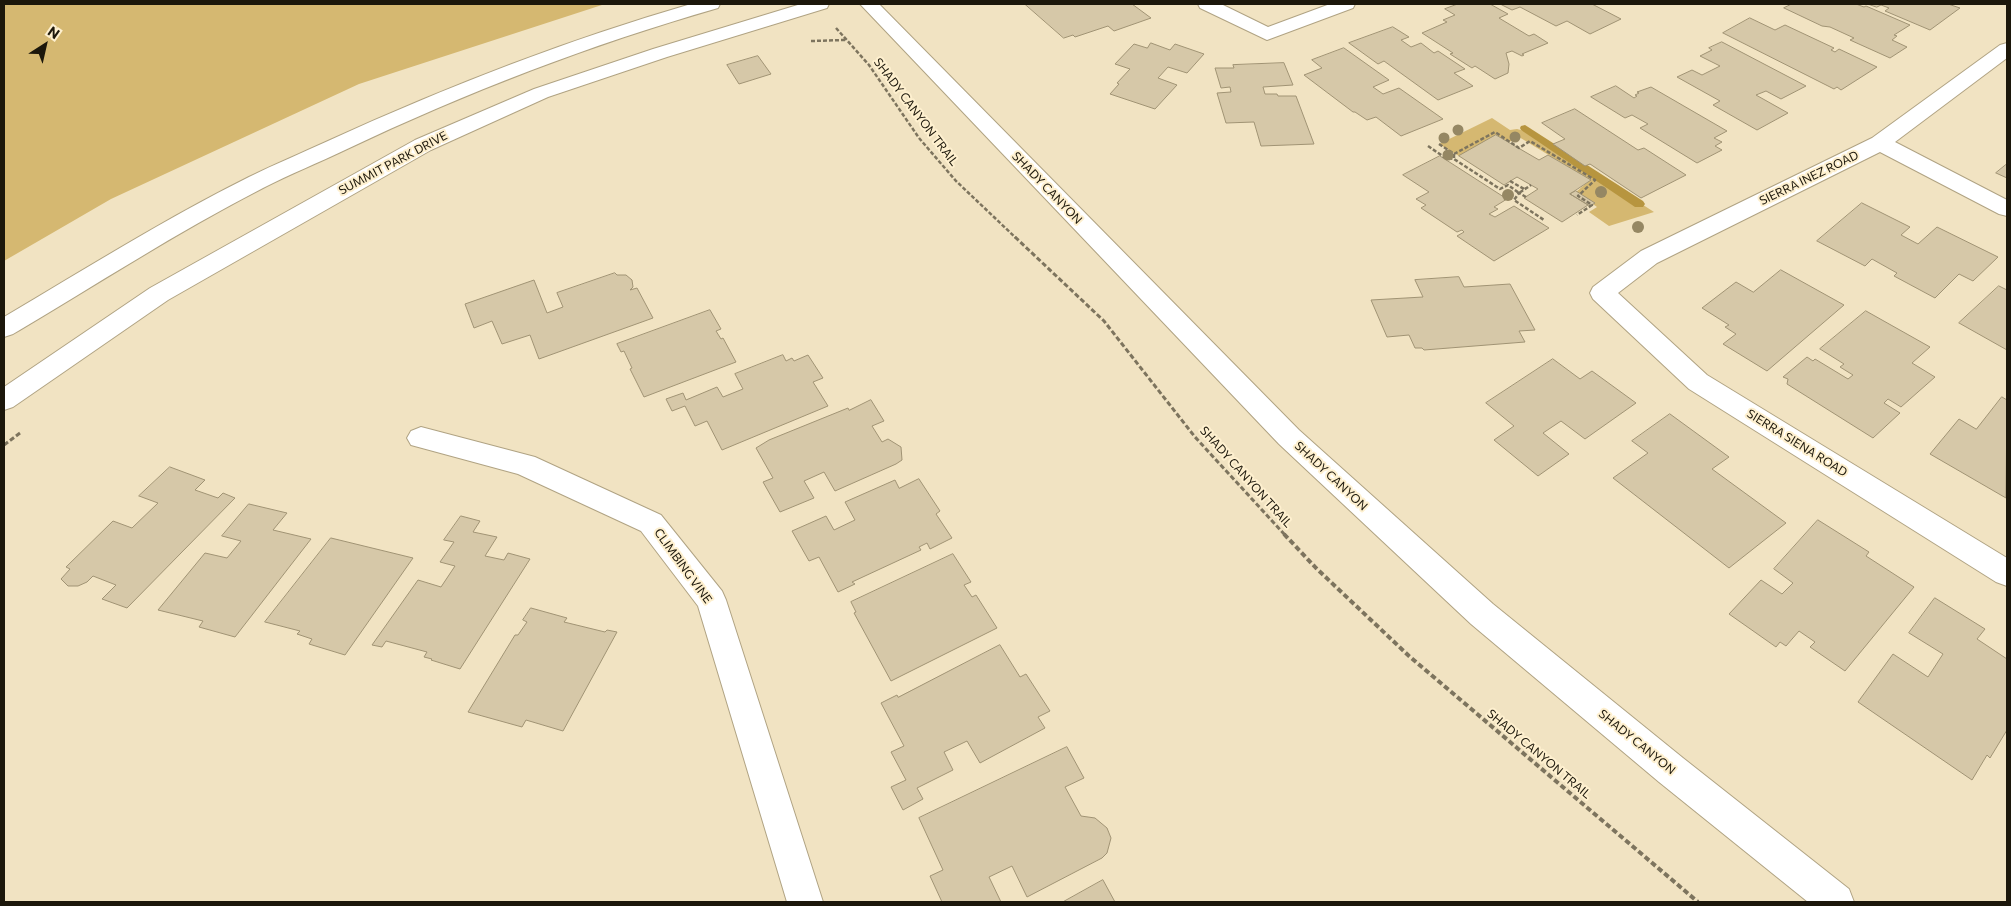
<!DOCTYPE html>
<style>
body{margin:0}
#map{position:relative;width:2011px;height:906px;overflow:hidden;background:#f1e3c2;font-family:Commissioner,sans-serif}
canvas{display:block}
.frame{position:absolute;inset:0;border:5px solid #1c170b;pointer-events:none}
.north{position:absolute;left:20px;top:20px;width:50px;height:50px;-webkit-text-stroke:4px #fef0cf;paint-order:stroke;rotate:35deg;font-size:14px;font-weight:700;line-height:20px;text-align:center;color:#1c170b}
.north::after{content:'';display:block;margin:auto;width:18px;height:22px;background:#1c170b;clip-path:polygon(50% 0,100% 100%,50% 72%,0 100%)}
</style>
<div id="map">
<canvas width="2011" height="906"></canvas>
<div class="frame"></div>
<div class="north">N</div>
</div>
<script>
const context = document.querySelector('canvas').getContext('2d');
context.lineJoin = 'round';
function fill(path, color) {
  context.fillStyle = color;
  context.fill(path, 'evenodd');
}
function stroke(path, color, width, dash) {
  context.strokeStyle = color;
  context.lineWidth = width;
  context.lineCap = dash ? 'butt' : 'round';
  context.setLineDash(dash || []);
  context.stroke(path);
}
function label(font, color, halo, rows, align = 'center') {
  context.font = font + ' Commissioner,sans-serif';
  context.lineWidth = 4;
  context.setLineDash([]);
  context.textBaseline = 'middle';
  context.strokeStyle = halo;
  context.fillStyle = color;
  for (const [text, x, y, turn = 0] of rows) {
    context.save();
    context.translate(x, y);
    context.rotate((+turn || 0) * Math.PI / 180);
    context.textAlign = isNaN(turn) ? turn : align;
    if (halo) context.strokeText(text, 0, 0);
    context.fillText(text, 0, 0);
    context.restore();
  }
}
const green = new Path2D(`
 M4 4H605L359 84 111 199 4 261Z
 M1492 118 1510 130 1517 129 1532 133 1654 212 1609 226 1589 212 1597 207 1576 192 1590 180 1519 137 1509 142 1496 135 1459 156 1439 144Z`);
const stream = new Path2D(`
 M1525 125 1643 201 1645 204 1643 207H1635L1521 130 1520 128 1521 126Z`);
const building = new Path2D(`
 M1025 4H1132L1151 18 1114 31 1108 26 1075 37 1073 35 1064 38Z
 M1458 4H1490L1508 14 1499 18 1529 36 1534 34 1548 43 1522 54 1524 55 1522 56 1512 51 1506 53 1509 64 1508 73 1495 79 1475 66 1472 68 1450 54 1453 53 1422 33 1447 22 1443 20 1455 15 1445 9Z
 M1504 4H1592L1621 19 1590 34 1567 21 1556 26 1520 7 1512 10 1502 5Z
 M1792 4H1856L1864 7 1866 6 1910 25 1894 35 1897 36 1892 40 1907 47 1890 58 1850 40 1854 38 1830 27 1822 26 1784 8Z
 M1868 4H1948L1960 8 1930 30 1885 11 1889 8 1881 5 1877 7Z
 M1750 18 1775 30 1785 25 1834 48 1831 50 1835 52 1839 49 1877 67 1841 90 1837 87 1834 89 1723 33Z
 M1393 27 1409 37 1401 40 1411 47 1421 43 1434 53 1438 51 1465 69 1454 73 1473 86 1438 100 1384 61 1378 64 1349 43Z
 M1722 42 1806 86 1781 99 1766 91 1756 95 1788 113 1757 130 1713 105 1720 101 1677 77 1692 70 1702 75 1720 66 1700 56 1712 50 1709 48Z
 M1151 43 1170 50 1175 44 1204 54 1187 73 1168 67 1158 78 1177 85 1155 109 1110 94 1119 84 1117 83 1130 69 1115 64 1134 44 1147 48Z
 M1344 48 1389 80 1373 87 1383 94 1399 88 1443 119 1401 136 1376 117 1367 120 1355 112H1353L1304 75 1322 68 1312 60Z
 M758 56 771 74 739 84 727 65Z
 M1284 63 1293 85 1263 87 1265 94H1277L1278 96H1296L1314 144 1261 146 1254 122 1226 123 1217 93 1231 92 1230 87 1221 88 1215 68H1234L1233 65Z
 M1616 86 1634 98 1637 96 1635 95 1639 93 1637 92 1651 87 1727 131 1714 138 1722 142 1715 146 1722 150 1697 163 1640 128 1648 124 1632 115 1625 118 1591 97Z
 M1575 109 1638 150 1644 148 1686 175 1641 198 1590 164 1585 166 1553 144 1565 139 1542 123Z
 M1496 135 1539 160 1548 155 1591 180 1570 194 1588 205 1562 222 1524 198 1538 189 1517 177 1504 185 1459 156Z
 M1440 156 1507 199 1494 207 1498 209 1489 214 1495 217 1514 206 1549 228 1494 261 1457 236 1464 232 1462 230 1457 232 1421 208 1426 205 1416 199 1429 192 1403 175Z
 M2007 164V178L1996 173Z
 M1576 191 1595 203 1590 206 1570 194Z
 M1862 203 1910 227 1901 235 1918 244 1937 227 1998 257 1973 281 1959 274 1935 298 1894 276 1897 273 1872 259 1865 266 1817 241Z
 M1781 270 1844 305 1767 371 1723 344 1736 334 1725 327 1729 325 1702 308 1736 282 1753 292Z
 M615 273 617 275H626L632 280 633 287 630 290 637 288 653 318 539 359 530 335 502 344 492 321 474 328 465 304 534 280 547 313 563 307 557 293Z
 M1459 277 1464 287 1510 284 1535 330 1519 331 1525 342 1424 350 1422 348H1415L1409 335 1387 337 1371 300 1423 297 1415 280Z
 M1999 286 2007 290V350L1959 323Z
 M710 310 721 329 716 331 721 339 723 338 736 362 644 397 630 369 632 368 624 351 621 352 617 344Z
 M1866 311 1930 347 1912 363 1935 377 1901 407 1888 399 1884 403 1900 413 1873 438 1787 384 1788 379 1783 377 1807 357 1813 361 1815 359 1848 379 1853 375 1840 367 1844 364 1820 349Z
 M783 355 786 361 792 358 794 361 808 355 823 378 813 382 828 406 722 450 707 421 695 426 685 406 672 411 666 399 683 393 686 400 717 387 723 397 743 389 735 374Z
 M1553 359 1580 379 1592 371 1636 403 1585 439 1561 421 1543 433 1569 454 1538 476 1494 440 1514 426 1486 403Z
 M2002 397 2007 400 2006 498 1930 454 1959 419 1976 429Z
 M871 400 884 421 872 426 882 442 888 439 901 447 902 460 896 464 835 491 824 472 804 481 814 498 780 512 763 482 773 478 756 448 769 440 848 408 849 410Z
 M1670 414 1729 457 1712 469 1786 523 1729 568 1613 478 1648 453 1632 441Z
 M170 467 205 480 195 490 218 498 223 493 235 498 127 608 102 599 116 585 93 576 87 582 78 586H68L61 579 70 569 66 567 113 521 132 528 158 503 139 496Z
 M919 479 940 511 936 514 952 538 930 549 927 543 919 547 921 550 852 582 855 584 838 592 819 557 809 561 792 531 826 516 834 530 855 520 845 502 895 480 899 488Z
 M249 504 287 513 273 530 311 539 235 637 199 627 203 621 158 610 205 553 227 558 241 541 222 536Z
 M461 516 480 521 473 532 497 537 485 556 504 560 508 553 530 559 460 669 431 660 432 659 424 657 427 652 386 641 382 647 372 645 418 580 441 587 455 566 440 562 454 542 444 540Z
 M1818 520 1869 552 1866 556 1914 587 1845 671 1810 647 1815 642 1799 631 1786 646 1780 642 1776 647 1729 614 1761 580 1782 594 1793 583 1774 569Z
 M331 538 413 558 345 655 309 644 312 639 297 634 300 631 265 622Z
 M953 554 971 582 964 585 972 597 976 595 997 628 891 681 854 613 856 612 851 602Z
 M1935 598 1985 629 1977 639 2007 659V730L1990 758 1987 755 1972 780 1858 702 1893 654 1928 677 1943 654 1909 633Z
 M531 608 567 618 564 622 605 632 607 630 617 632 563 731 526 720 522 727 468 712 515 635H518L527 622 523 620Z
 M1000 645 1020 677 1026 674 1050 711 1038 717 1045 728 980 763 967 741 944 752 953 770 917 788 923 799 903 810 891 787 906 780 891 752 904 746 881 703 897 695 898 697Z
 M1067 747 1084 778 1065 787 1081 816 1095 818 1107 828 1111 838 1107 853 1102 858 1027 897 1012 866 989 877 1001 902H942L930 876 943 870 919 818Z
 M1103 880 1115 902H1063Z`);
const pathFar2 = new Path2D(`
 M836 28 869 65 919 138 956 181 1016 238
 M811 41 845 40
 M1439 144 1454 154V159
 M1428 146 1444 157 1454 159 1500 189 1508 185 1519 193 1531 185
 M1454 154 1495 132 1519 148 1530 141 1595 180 1578 196 1592 205 1577 215
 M1510 181 1524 189
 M1526 197 1519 193 1514 200 1544 220`);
const pathFar1 = new Path2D(`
 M1015 237 1104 321 1195 437 1285 535
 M4 445 20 433`);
const path = new Path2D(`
 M1284 534 1316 568 1409 656 1698 902`);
const street = new Path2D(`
 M1198 4H1221L1268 27 1330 4H1355L1353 8 1267 40 1200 8Z
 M2007 43V58L1895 142 2007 200V216L1999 214 1880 152 1657 263 1618 293 1707 375 2007 558V586L1996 582 1689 389 1593 299 1590 293 1593 287 1641 251 1872 138 2000 45Z
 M421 427 535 457 661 515 722 591 726 600 823 902H787L698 606 641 531 518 474 411 445 407 438 411 431Z`);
const secondary = new Path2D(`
 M691 4H720L718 8C589 45 465 93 345 150 318 163 290 174 263 188 177 232 96 285 13 334L4 337V317C85 269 165 219 249 177 275 164 302 153 328 141 446 87 567 40 691 4Z
 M801 4H829L827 8 667 57 548 97 431 150 168 300 13 407 4 410V387L150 288 415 140 534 89 653 49Z
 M860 4H879L1299 430 1493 604 1683 758 1849 889 1854 902H1808L1659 782 1471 624 1279 444Z`);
const trees = [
 [1458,130,5.5],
 [1515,137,5.5],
 [1444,138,5.5],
 [1448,155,5.5],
 [1601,192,6],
 [1508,195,6],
 [1638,227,6]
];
const streetNames = [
 ["SHADY CANYON TRAIL",916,112,53],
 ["SUMMIT PARK DRIVE",393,163,-28],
 ["SIERRA INEZ ROAD",1809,178,-26],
 ["SHADY CANYON",1047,188,46],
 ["SIERRA SIENA ROAD",1797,443,32],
 ["SHADY CANYON",1331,476,43],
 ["SHADY CANYON TRAIL",1246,477,48],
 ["CLIMBING VINE",683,566,54],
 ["SHADY CANYON",1637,742,39],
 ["SHADY CANYON TRAIL",1539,754,40]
];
fill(green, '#d5b871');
fill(stream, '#b7953f');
fill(building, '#d6c8a8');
stroke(building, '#a09374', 1);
stroke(street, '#b0a383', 2);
stroke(secondary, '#b0a383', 2);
stroke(pathFar2, '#7d745e', 2.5, [4, 2]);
stroke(pathFar1, '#7d745e', 3, [5, 2.5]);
stroke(path, '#7d745e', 4, [5.5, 3]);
fill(street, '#fff');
fill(secondary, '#fff');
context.fillStyle = '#958763';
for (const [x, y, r] of trees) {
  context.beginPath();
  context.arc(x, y, r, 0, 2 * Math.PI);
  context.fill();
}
label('12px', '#1c170b', '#fef0cf', streetNames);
</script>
